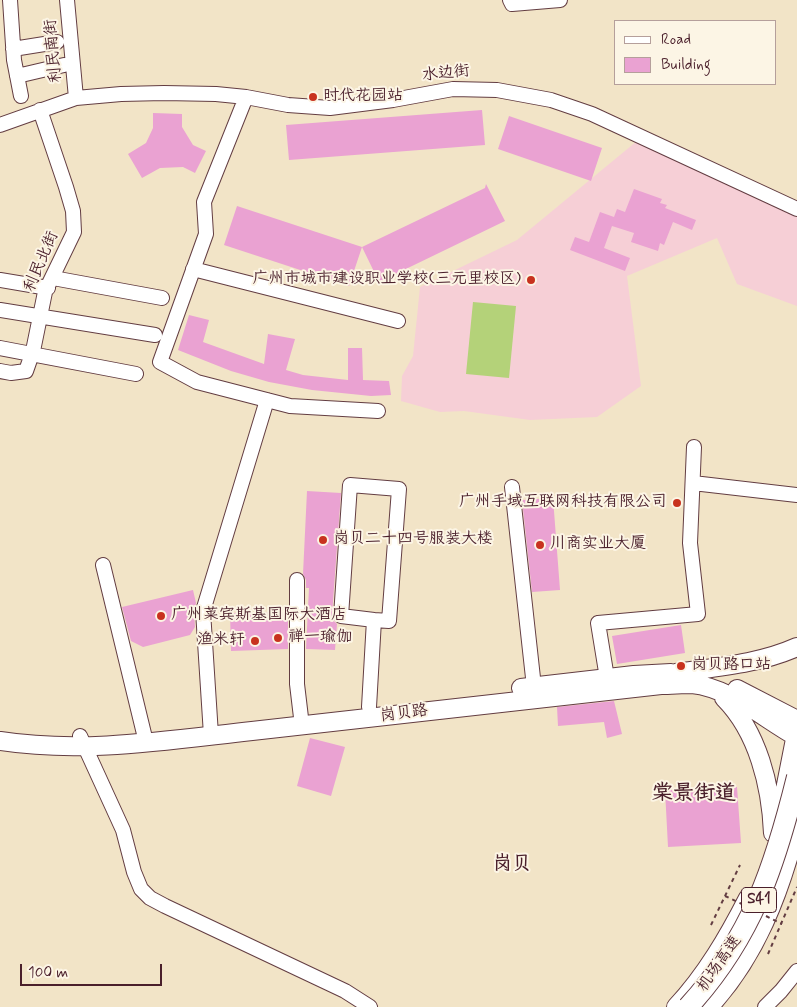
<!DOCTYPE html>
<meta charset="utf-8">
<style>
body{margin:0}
#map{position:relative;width:797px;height:1007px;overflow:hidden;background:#f2e4c7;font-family:Mynerve,sans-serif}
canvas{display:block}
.legend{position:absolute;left:614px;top:20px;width:162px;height:65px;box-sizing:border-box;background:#fcf5e5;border:1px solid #b59f9b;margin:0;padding:6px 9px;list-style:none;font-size:15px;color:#4a1f2b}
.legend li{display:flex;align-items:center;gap:10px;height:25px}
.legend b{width:25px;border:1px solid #b59f9b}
.scale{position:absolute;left:20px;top:964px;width:142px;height:22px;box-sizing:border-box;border:2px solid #4a1f2b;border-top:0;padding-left:6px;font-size:15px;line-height:18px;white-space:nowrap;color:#4a1f2b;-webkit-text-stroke:4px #fcf5e5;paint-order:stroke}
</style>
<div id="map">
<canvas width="797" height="1007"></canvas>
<ul class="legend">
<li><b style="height:6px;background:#fff"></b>Road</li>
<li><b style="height:14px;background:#eaa2d2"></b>Building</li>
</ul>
<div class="scale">100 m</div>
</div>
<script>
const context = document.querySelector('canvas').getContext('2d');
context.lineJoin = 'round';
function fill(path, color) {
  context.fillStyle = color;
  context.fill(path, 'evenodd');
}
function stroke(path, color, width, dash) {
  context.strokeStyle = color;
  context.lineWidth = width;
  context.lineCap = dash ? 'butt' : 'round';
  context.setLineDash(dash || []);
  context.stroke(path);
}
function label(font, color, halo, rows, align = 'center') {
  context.font = font + ' Mynerve,"LXGW WenKai TC",sans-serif';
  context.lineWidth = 4;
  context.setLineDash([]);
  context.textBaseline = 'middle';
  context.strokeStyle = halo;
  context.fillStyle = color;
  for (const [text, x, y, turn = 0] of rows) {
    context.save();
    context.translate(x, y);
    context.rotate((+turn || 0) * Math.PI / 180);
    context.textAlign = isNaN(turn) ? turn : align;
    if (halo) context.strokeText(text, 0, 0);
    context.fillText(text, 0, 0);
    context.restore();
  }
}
const built = new Path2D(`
 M637 141 797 217V306L737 284 717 238 627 276 641 386 597 417 530 420 464 411 440 412 401 401 402 376 413 356 420 287 517 240Z`);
const green = new Path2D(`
 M473 302 516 306 509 378 466 374Z`);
const building = new Path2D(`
 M482 110 485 145 289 160 286 125Z
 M153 113 182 114V127L193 145 206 151 195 173 183 167 160 168 142 178 128 154 146 143 153 128Z
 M509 116 602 148 591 181 498 149Z
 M486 184 505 221 379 282 362 247 485 188Z
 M634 189 662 199 660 203 667 205 665 208 696 220 692 230 673 222 664 245 660 243 658 251 631 242 634 233 612 226 604 248 630 258 625 271 570 250 575 237 589 242 600 212 614 217 617 209 625 212Z
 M237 206 362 247 349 286 224 245Z
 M189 315 209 320 203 342 264 364 268 334 295 339 286 370 303 375 348 380V348H362L363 380 389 381 391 395 371 396 312 390 269 382 231 371 178 350Z
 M307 491 341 493 332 615 333 620 337 624 335 650 306 649 309 588H306V580L303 574Z
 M553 498 560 590 532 592 522 500Z
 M193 590 196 603 194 611 195 627 190 635 143 647 131 641 122 607Z
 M288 612V649L231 651 230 613Z
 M681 625 685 653 617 664 612 636Z
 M614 701 622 734 607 738 604 722 558 726 557 707Z
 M310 738 345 747 331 796 297 786Z
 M737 787 741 843 668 847 665 790Z`);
const path = new Path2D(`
 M711 925 740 865
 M768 954 797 887`);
const minor = new Path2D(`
 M10 0 14 60 21 96
 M67 0 76 98
 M510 0 512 4 560 0
 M13 49 57 42
 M17 76 64 65
 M246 97 204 202 206 234 160 362 197 382 290 406 378 411
 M0 125 76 98 121 94 164 93 216 94 246 97 288 105 330 108 393 100 453 89 497 90 551 100 592 114 797 209
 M193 269 398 321
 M53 278 162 298
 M0 280 48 288
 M0 310 155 335
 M0 348 136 374
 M0 371 11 373 26 371 33 351 45 292 74 232 73 211 66 187 40 110
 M693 483 797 495
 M512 487 534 687
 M103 565 146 742
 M297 580V684L302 726
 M607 678 598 623 698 614 690 543 694 447
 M369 707 374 620 341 616 350 485 399 489 389 621 374 620
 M211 735 203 611 267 400
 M80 736 123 830 134 872 141 889 150 898 165 906 345 991 370 1007
 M765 1007 781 991 797 971`);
const major = new Path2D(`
 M676 673C717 667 759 664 797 647
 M521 688 634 675 671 673
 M737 689 797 720
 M724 698C758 732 771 786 773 833
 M0 741C83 754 169 740 252 731 388 717 524 700 661 685 671 685 682 684 692 684 731 688 764 719 797 737
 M784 795 797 729
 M676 1007C706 975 728 937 748 898
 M709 1007C756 956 780 893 797 826`);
const pathBridge = new Path2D(`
 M725 896 742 904
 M766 916 782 924`);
const highwayBridge = new Path2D(`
 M688 1007C752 937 775 866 797 777`);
const markers = [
 [313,97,5,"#c8321e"],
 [531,280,5,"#c8321e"],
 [677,503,5,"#c8321e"],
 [323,540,5,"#c8321e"],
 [540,545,5,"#c8321e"],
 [161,616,5,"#c8321e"],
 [278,638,5,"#c8321e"],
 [255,641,5,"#c8321e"],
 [681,666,5,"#c8321e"]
];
const shields = [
 [759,900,35]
];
const shieldNames = [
 ["S41",759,900]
];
const streetNames = [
 ["利民南街",54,51,-95],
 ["水边街",446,74,-6],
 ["利民北街",42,262,-67],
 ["岗贝路",404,714,-7],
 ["机场高速",720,964,-55]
];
const poiNames = [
 ["时代花园站",323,97],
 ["广州市城市建设职业学校(三元里校区)",521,280,"right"],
 ["广州手域互联网科技有限公司",667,503,"right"],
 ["岗贝二十四号服装大楼",333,540],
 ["川商实业大厦",550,545],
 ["广州莱宾斯基国际大酒店",171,616],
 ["禅一瑜伽",288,638],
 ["渔米轩",245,641,"right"],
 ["岗贝路口站",691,666]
];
const quarterNames = [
 ["岗贝",512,865]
];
const districtNames = [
 ["棠景街道",694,795]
];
fill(built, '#f6cfd6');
fill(green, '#b4d279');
fill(building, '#eaa2d2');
stroke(minor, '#633d42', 16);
stroke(major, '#633d42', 20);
stroke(path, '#633d42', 2, [4, 4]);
stroke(minor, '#fff', 14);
stroke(major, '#fff', 18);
stroke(highwayBridge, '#633d42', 22, []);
stroke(pathBridge, '#633d42', 2, [4, 4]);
stroke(highwayBridge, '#fff', 20);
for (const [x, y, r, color] of markers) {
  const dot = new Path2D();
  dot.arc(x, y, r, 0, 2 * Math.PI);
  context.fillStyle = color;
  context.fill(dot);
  stroke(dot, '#fcf5e5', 2);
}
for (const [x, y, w] of shields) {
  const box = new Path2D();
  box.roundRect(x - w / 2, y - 12.5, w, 25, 4);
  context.fillStyle = '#fcf5e5';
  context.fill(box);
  stroke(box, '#4a1f2b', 1);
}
label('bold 15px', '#4a1f2b', null, shieldNames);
label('16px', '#4a1f2b', '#fcf5e5', streetNames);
label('16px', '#4a1f2b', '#fcf5e5', poiNames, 'left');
label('bold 19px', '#4a1f2b', '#fcf5e5', quarterNames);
label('bold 21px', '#4a1f2b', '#fcf5e5', districtNames);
</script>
